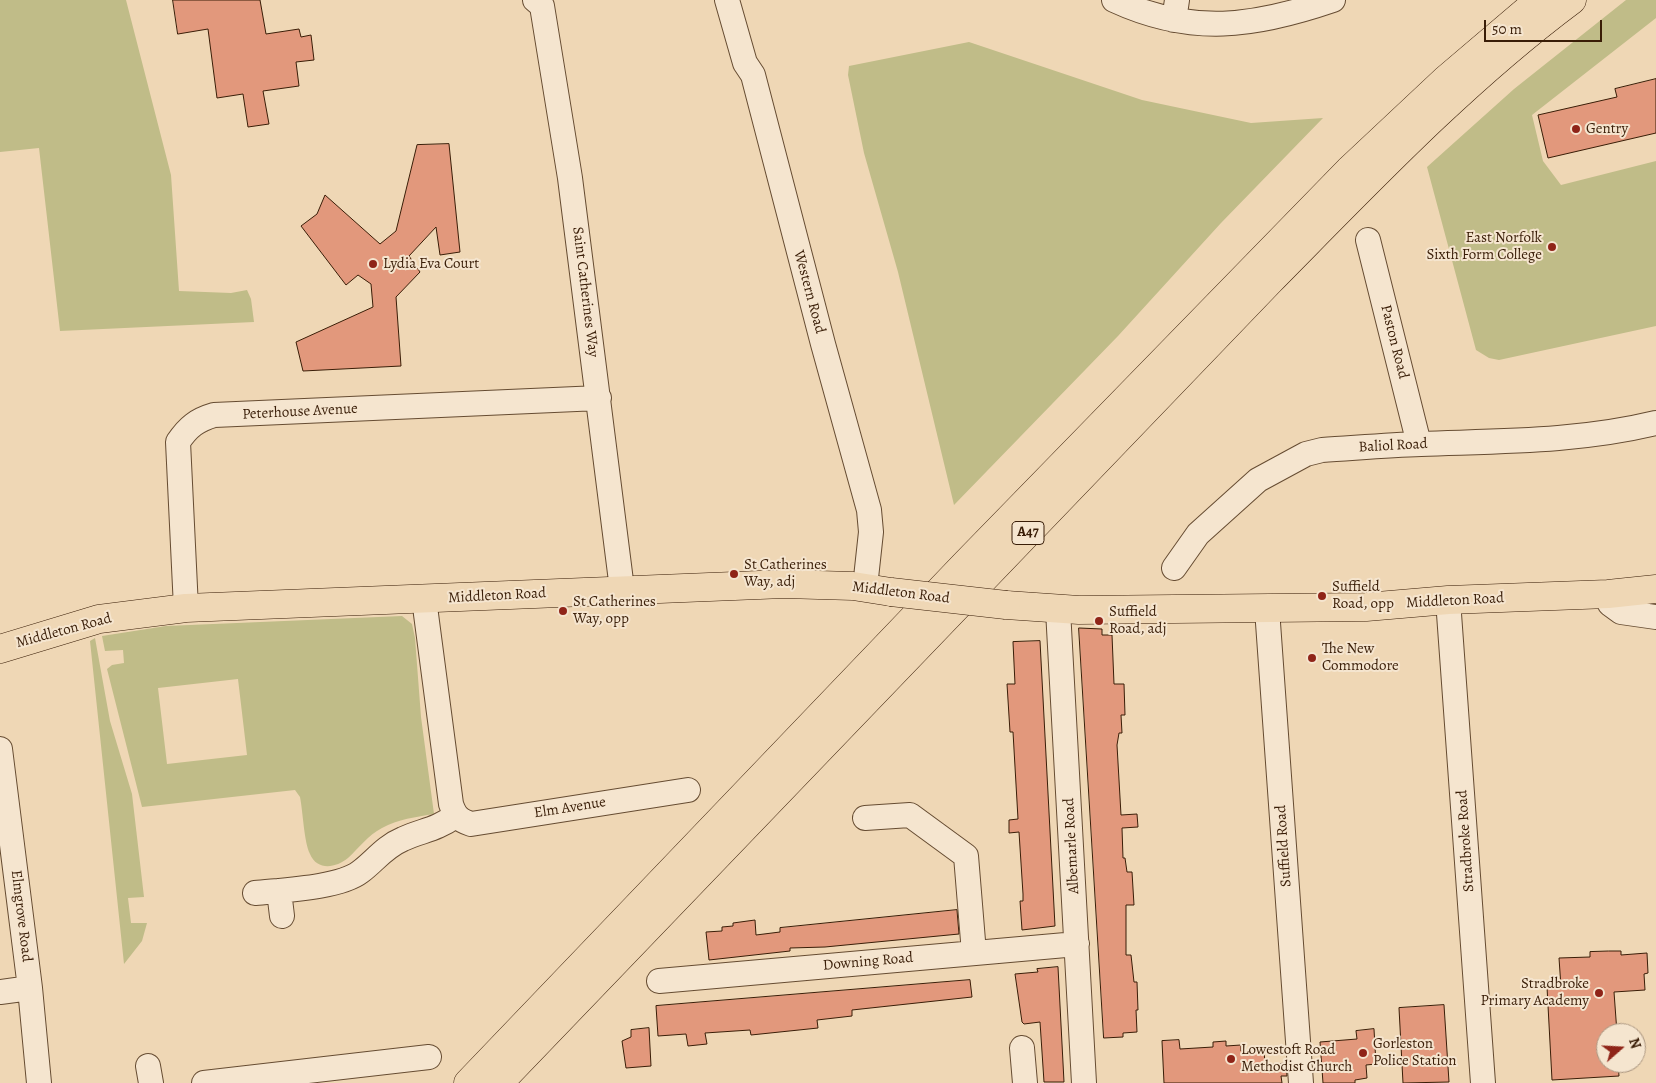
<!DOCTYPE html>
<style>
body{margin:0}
#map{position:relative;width:1656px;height:1083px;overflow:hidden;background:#efd7b5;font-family:Alegreya,serif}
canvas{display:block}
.north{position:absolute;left:1596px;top:1023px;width:50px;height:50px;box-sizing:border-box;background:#f5e5cf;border:1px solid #aa957f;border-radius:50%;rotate:71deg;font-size:14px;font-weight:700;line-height:20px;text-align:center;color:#391d07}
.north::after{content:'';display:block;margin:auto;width:18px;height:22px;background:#8f2418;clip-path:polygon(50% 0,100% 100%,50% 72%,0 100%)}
.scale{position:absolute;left:1484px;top:20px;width:118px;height:22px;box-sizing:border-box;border:2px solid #391d07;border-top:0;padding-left:6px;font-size:15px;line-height:18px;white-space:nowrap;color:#391d07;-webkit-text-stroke:4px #f5e5cf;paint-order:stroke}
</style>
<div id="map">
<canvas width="1656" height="1083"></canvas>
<div class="north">N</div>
<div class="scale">50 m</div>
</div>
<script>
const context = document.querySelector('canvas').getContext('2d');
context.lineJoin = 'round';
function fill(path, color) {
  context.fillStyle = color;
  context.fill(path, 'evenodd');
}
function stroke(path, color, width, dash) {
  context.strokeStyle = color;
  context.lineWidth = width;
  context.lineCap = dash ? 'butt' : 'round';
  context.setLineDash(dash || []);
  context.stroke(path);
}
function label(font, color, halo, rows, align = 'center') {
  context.font = font + ' Alegreya,serif';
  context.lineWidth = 4;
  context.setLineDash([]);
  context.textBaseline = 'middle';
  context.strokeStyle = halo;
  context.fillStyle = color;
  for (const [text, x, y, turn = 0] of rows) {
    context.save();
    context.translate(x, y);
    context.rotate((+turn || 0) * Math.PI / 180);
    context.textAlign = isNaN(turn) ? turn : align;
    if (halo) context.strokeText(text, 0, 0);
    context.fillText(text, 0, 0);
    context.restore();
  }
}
const green = new Path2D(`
 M0 0H126L171 175 179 291 231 293 247 290 251 299 254 322 60 331 39 148 0 152Z
 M1626 0H1656V18L1532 115 1543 161 1561 185 1656 161V326L1499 360 1489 358 1476 350 1427 167 1514 89Z
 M969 42 1142 100 1251 123 1323 118 1221 223 1118 336 954 505 898 272 864 153 848 75 849 66Z
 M402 616 412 624 415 638 421 717 434 814C416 817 398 819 382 828 368 835 359 848 348 858 336 868 317 871 310 854 304 842 303 812 300 797L295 790 142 807 107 669 112 665 124 663 123 650 105 651 102 636 166 626ZM238 679 247 755 167 764 158 688Z
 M95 638 110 721 132 794 144 897 128 898 131 923H147L142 941 124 964 90 641Z`);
const building = new Path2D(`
 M173 0H260L266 34 299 29 301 37 311 35 314 60 296 62 299 86 263 91 269 124 248 127 243 94 217 98 208 29 178 34Z
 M1656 79V133L1548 158 1538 115 1617 97 1615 89Z
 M449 144 460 252 440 255 436 227 409 256 420 272 396 297 401 366 303 371 296 342 373 307 371 284 358 275 346 285 301 226 317 214 325 195 380 244 396 231 417 145Z
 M1079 628 1102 629V635H1112L1114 684H1124L1125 715H1121L1122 733H1119L1117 745 1121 815 1137 814 1138 827 1122 828 1123 858H1125L1127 872H1132L1134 905H1126V955H1131L1134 982H1137L1138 1010H1136L1137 1032 1123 1033V1037L1104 1038Z
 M1040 641 1055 926 1022 930 1020 901H1023V894L1019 832 1009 833V820L1018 819 1013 732H1010L1007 684H1015L1013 642Z
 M957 910 959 934 825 947 790 948V951L709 960 706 932 722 931V927L733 926V923L755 920 756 935 780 932V928Z
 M1609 951H1621V955L1647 953 1648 973 1644 974 1645 990 1614 992 1617 1033H1606V1063H1618L1619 1076 1552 1080 1547 987H1561L1559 958 1590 957V952Z
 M1058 967 1064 1082H1044L1040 1022 1024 1024 1022 1022 1015 974 1038 972 1037 969Z
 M970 980 972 997 852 1010V1016L817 1020 818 1028 751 1035 750 1030 705 1033 707 1044 688 1046 686 1034 658 1036 656 1006Z
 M1444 1005 1449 1082 1403 1083 1399 1008Z
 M649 1028 651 1066 626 1068 622 1041 631 1037V1030Z
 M1374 1029 1376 1064 1366 1065 1367 1078 1355 1080V1083H1323L1320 1042 1357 1039 1356 1031Z
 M1179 1040 1180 1049 1213 1047V1042L1226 1041V1046L1241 1045V1051L1264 1049 1265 1065 1286 1063 1287 1076H1281L1282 1083H1164L1162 1041Z`);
const minor = new Path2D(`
 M535 0 542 6 570 178 622 589
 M727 0 745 63 753 75 823 344 869 510 871 532 865 587
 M1114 0C1192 36 1254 27 1333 0
 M1174 20 1177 0
 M1368 240 1419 444
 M1174 568 1198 534 1258 480 1306 454 1322 450C1355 448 1388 445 1421 444 1500 441 1578 442 1656 423
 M1608 594 1610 604 1621 612 1656 617
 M424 599 451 804C455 816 459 820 471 824L688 790
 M1448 600 1483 1083
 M186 608 178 442C188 427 197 420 214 415L599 398
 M1267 609 1301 1083
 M1058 610 1084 1083
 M0 749 30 988 39 1083
 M865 818 910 815 966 856 974 953
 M279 891 282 916
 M255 893C282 890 339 888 360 872 375 861 384 847 403 839 423 830 436 830 455 816
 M659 981 1077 944
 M0 992 30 988
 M1022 1048 1025 1083
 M148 1066 151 1083
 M204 1083 429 1057`);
const major = new Path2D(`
 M1006 605 1079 610 1366 607 1448 600 1608 594 1656 589
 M0 649 99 619 186 608 784 584 853 586 891 592`);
const highway = new Path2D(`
 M468 1083 966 563 1349 170 1445 80 1539 0
 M499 1083 1270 281C1366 184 1462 82 1572 0`);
const majorBridge = new Path2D(`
 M891 592 1006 605`);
const markers = [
 [1576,129,5,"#8f2418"],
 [1552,247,5,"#8f2418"],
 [373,264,5,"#8f2418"],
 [734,574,5,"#8f2418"],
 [1322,596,5,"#8f2418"],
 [563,611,5,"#8f2418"],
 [1099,621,5,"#8f2418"],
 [1312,658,5,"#8f2418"],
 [1599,993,5,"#8f2418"],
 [1363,1053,5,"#8f2418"],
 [1231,1059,5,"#8f2418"]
];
const shields = [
 [1028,533,32]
];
const shieldNames = [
 ["A47",1028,533]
];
const poiNames = [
 ["Gentry",1586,129],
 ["East Norfolk",1542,238,"right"],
 ["Sixth Form College",1542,255,"right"],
 ["Lydia Eva Court",383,264],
 ["St Catherines",744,565],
 ["Way, adj",744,582],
 ["Suffield",1332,587],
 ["Road, opp",1332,604],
 ["St Catherines",573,602],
 ["Way, opp",573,619],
 ["Suffield",1109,612],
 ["Road, adj",1109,629],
 ["The New",1322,649],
 ["Commodore",1322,666],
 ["Stradbroke",1589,984,"right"],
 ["Primary Academy",1589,1001,"right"],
 ["Gorleston",1373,1044],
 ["Police Station",1373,1061],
 ["Lowestoft Road",1241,1050],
 ["Methodist Church",1241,1067]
];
const streetNames = [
 ["Saint Catherines Way",585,292,83],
 ["Western Road",809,292,75],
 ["Paston Road",1394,342,76],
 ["Peterhouse Avenue",300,412,-3],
 ["Baliol Road",1393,446,-3],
 ["Middleton Road",901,593,7],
 ["Middleton Road",497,596,-3],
 ["Middleton Road",1455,601,-3],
 ["Middleton Road",64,631,-15],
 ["Elm Avenue",570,808,-9],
 ["Stradbroke Road",1466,841,-94],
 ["Albemarle Road",1072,846,-93],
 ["Suffield Road",1284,846,-94],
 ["Elmgrove Road",21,916,83],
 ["Downing Road",868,962,-5]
];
fill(green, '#c0bc88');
fill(building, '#e2987c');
stroke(building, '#391d07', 1);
stroke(minor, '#664c32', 26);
stroke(major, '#391d07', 29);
stroke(highway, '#391d07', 29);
stroke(minor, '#f5e5cf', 24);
stroke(major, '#efd7b5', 28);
stroke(highway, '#efd7b5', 28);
stroke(majorBridge, '#391d07', 29, []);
stroke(majorBridge, '#efd7b5', 28);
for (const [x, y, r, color] of markers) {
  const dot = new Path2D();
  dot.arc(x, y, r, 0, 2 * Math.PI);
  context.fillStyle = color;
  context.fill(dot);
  stroke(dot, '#f5e5cf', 2);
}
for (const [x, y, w] of shields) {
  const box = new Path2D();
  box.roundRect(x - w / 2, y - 11.5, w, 23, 4);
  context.fillStyle = '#f5e5cf';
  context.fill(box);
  stroke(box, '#391d07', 1);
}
label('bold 14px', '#391d07', null, shieldNames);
label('15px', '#391d07', '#f5e5cf', poiNames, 'left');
label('15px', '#391d07', '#f5e5cf', streetNames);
</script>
